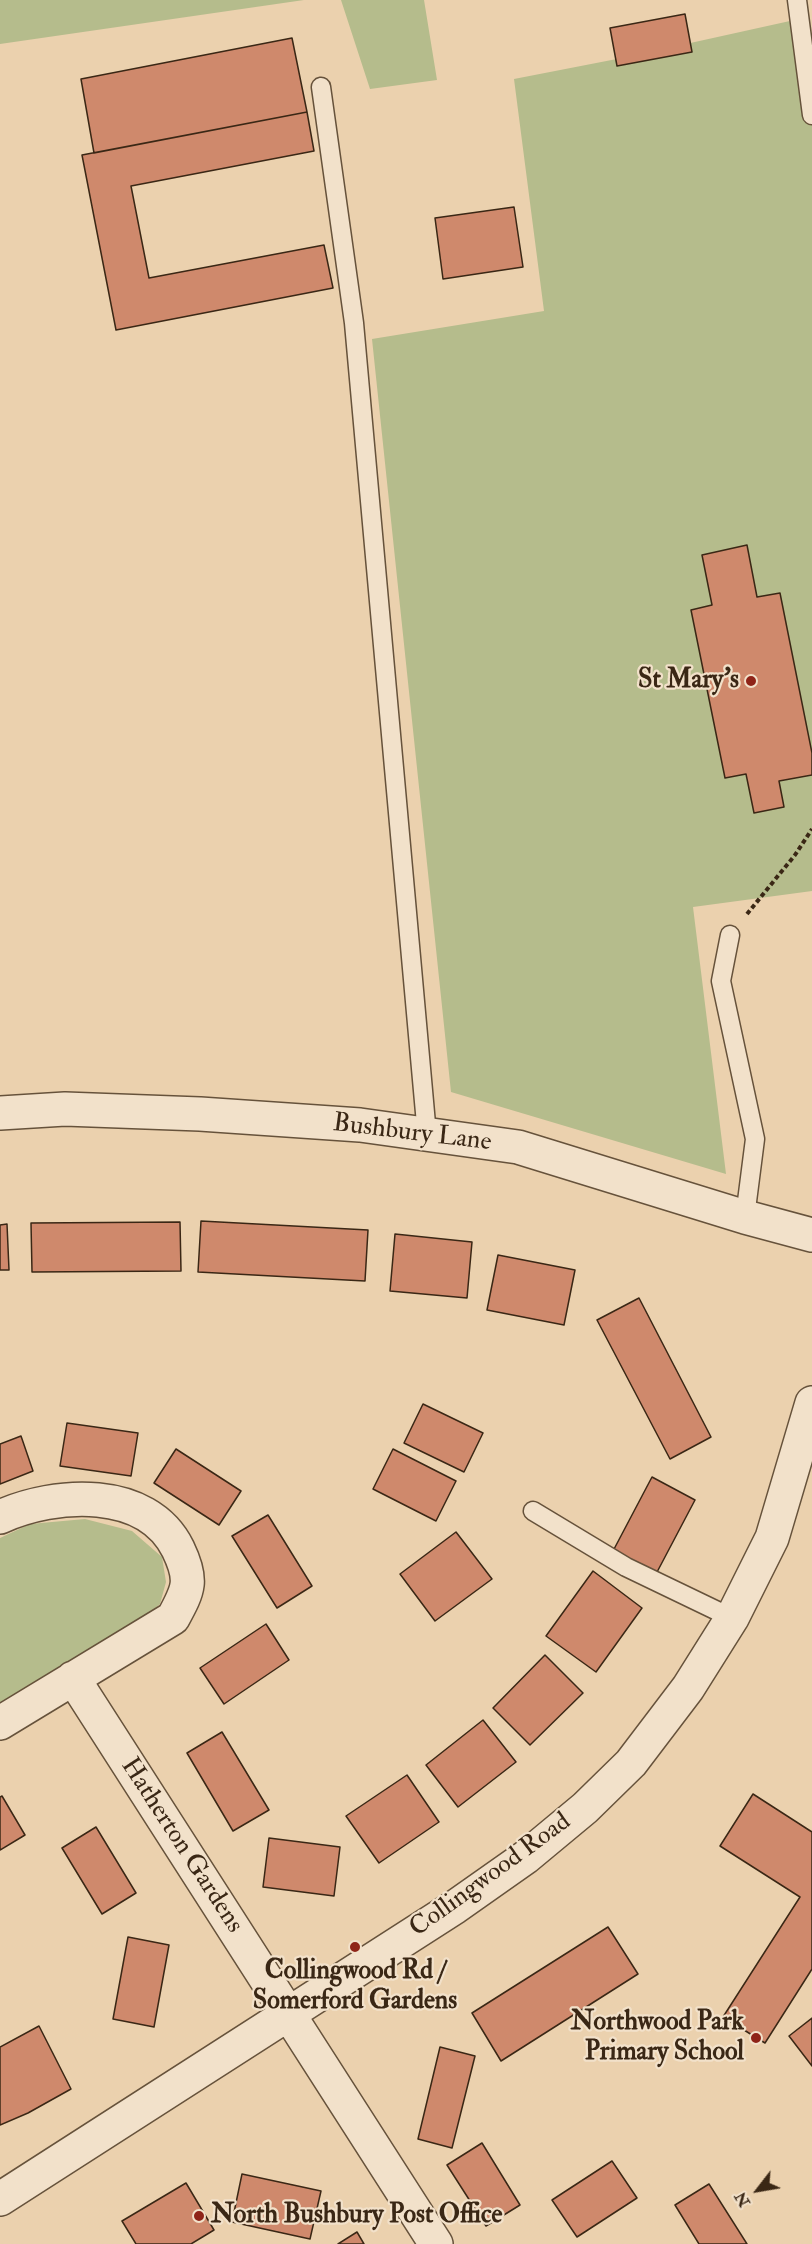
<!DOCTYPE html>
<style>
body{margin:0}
#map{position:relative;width:812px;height:2244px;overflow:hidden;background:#ebd1ae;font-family:"IM FELL Double Pica",serif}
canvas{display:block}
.north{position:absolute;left:728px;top:2160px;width:60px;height:60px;-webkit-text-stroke:4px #f2e1ca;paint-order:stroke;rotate:239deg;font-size:16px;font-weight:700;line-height:24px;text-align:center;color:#3a2715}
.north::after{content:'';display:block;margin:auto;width:21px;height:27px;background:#3a2715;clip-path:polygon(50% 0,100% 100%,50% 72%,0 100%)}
</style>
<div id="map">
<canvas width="812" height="2244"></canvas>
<div class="north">N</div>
</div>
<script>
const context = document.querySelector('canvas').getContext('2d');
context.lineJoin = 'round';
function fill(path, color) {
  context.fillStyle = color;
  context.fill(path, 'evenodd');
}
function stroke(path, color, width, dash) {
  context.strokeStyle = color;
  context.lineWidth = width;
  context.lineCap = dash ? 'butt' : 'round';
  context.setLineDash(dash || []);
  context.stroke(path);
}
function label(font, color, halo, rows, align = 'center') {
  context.font = font + ' "IM FELL Double Pica",serif';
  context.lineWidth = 4.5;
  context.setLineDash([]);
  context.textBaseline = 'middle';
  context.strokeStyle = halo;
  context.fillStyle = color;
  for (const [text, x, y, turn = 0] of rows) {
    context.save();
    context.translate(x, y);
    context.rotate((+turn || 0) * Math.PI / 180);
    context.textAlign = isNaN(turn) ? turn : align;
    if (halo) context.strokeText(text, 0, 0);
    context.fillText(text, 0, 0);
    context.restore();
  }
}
const green = new Path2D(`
 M0 0H304L0 44Z
 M341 0H424L437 80 370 89Z
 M808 17 812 44V891L693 907 726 1174 451 1092 372 339 544 311 514 79 627 57Z
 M85 1519 132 1531 162 1557 166 1582 160 1604 135 1625 0 1704V1538L30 1524Z`);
const building = new Path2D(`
 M685 14 692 52 617 66 610 28Z
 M292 38 307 112 94 153 81 79Z
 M307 112 314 151 131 186 149 278 324 245 333 288 116 330 82 155Z
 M514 207 523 267 443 279 435 218Z
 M747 545 757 597 780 593 812 753V775L779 781 784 807 754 813 746 774 725 778 691 610 712 605 702 555Z
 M201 1221 368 1230 365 1281 198 1272Z
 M180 1222 181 1271 32 1272 31 1223Z
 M7 1224 9 1270H0V1225Z
 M395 1234 472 1242 467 1298 390 1291Z
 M498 1255 575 1270 564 1325 487 1310Z
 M639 1298 711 1437 670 1459 597 1320Z
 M423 1404 483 1433 464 1472 404 1443Z
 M67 1423 138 1433 131 1476 60 1466Z
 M21 1436 33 1471 0 1484V1444Z
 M176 1449 241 1491 219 1525 154 1483Z
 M393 1449 456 1481 436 1521 373 1489Z
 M652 1477 695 1500 656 1574 613 1551Z
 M268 1515 312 1586 277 1608 232 1536Z
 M456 1532 492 1579 435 1621 400 1574Z
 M593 1571 642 1608 596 1672 546 1636Z
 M266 1624 289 1660 224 1704 200 1668Z
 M545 1655 583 1693 530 1745 493 1708Z
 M483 1720 516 1762 458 1807 426 1765Z
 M222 1732 269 1810 233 1831 187 1753Z
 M407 1775 439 1822 379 1863 346 1816Z
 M753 1794 812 1832V1969L765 2043 723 2017 800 1897 720 1846Z
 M2 1796 25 1835 0 1850V1797Z
 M96 1827 136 1893 102 1914 62 1848Z
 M269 1838 340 1847 334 1896 263 1887Z
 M608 1927 638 1974 501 2061 472 2013Z
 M128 1937 169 1945 154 2027 113 2019Z
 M812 2018V2066L789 2036Z
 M39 2026 71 2089 28 2113 0 2125V2047Z
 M440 2047 475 2056 452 2148 418 2139Z
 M482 2143 520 2205 486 2226 447 2165Z
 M612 2161 637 2198 577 2237 552 2200Z
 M242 2174 321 2191 310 2239 232 2222Z
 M186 2183 214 2230 191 2244H136L122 2221Z
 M709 2184 747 2244H699L675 2205Z
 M357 2232 364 2244H338Z`);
const path = new Path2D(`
 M747 914 795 855 812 829`);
const service = new Path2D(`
 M797 0 812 115
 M321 87 354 323 427 1135
 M730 935 721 981 755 1139 745 1217
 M533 1511 626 1567 732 1618`);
const minor = new Path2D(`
 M0 1517C55 1492 147 1486 178 1549 193 1580 189 1589 173 1618L0 1723
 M73 1678 436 2244
 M0 2199 455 1907 526 1857 585 1808 631 1763 688 1688 732 1618 772 1538 812 1403`);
const tertiary = new Path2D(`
 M0 1113 65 1109 200 1114 360 1125 518 1147 745 1217 812 1235`);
const markers = [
 [751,681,6,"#8f2418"],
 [355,1947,6,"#8f2418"],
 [756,2038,6,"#8f2418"],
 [199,2216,6,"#8f2418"]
];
const poiNames = [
 ["St Mary's",739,681],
 ["Collingwood Rd /",355,1972,"center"],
 ["Somerford Gardens",355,2002,"center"],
 ["Northwood Park",744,2023],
 ["Primary School",744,2053],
 ["North Bushbury Post Office",211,2216,"left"]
];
const streetNames = [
 ["Bushbury Lane",412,1134,7],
 ["Hatherton Gardens",181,1846,57],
 ["Collingwood Road",491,1876,-36]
];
fill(green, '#b5bc8c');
fill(building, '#cf896c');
stroke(building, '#3a2715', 1.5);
stroke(service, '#66523b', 21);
stroke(minor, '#66523b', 36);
stroke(tertiary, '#66523b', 36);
stroke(path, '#3a2715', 4, [4.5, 3]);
stroke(service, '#f2e1ca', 18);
stroke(minor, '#f2e1ca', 33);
stroke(tertiary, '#f2e1ca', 33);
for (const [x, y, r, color] of markers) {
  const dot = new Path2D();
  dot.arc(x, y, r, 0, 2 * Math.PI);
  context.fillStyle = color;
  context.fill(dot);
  stroke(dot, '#f2e1ca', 2);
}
label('bold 26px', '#3a2715', '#f2e1ca', poiNames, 'right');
label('26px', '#3a2715', '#f2e1ca', streetNames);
</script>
